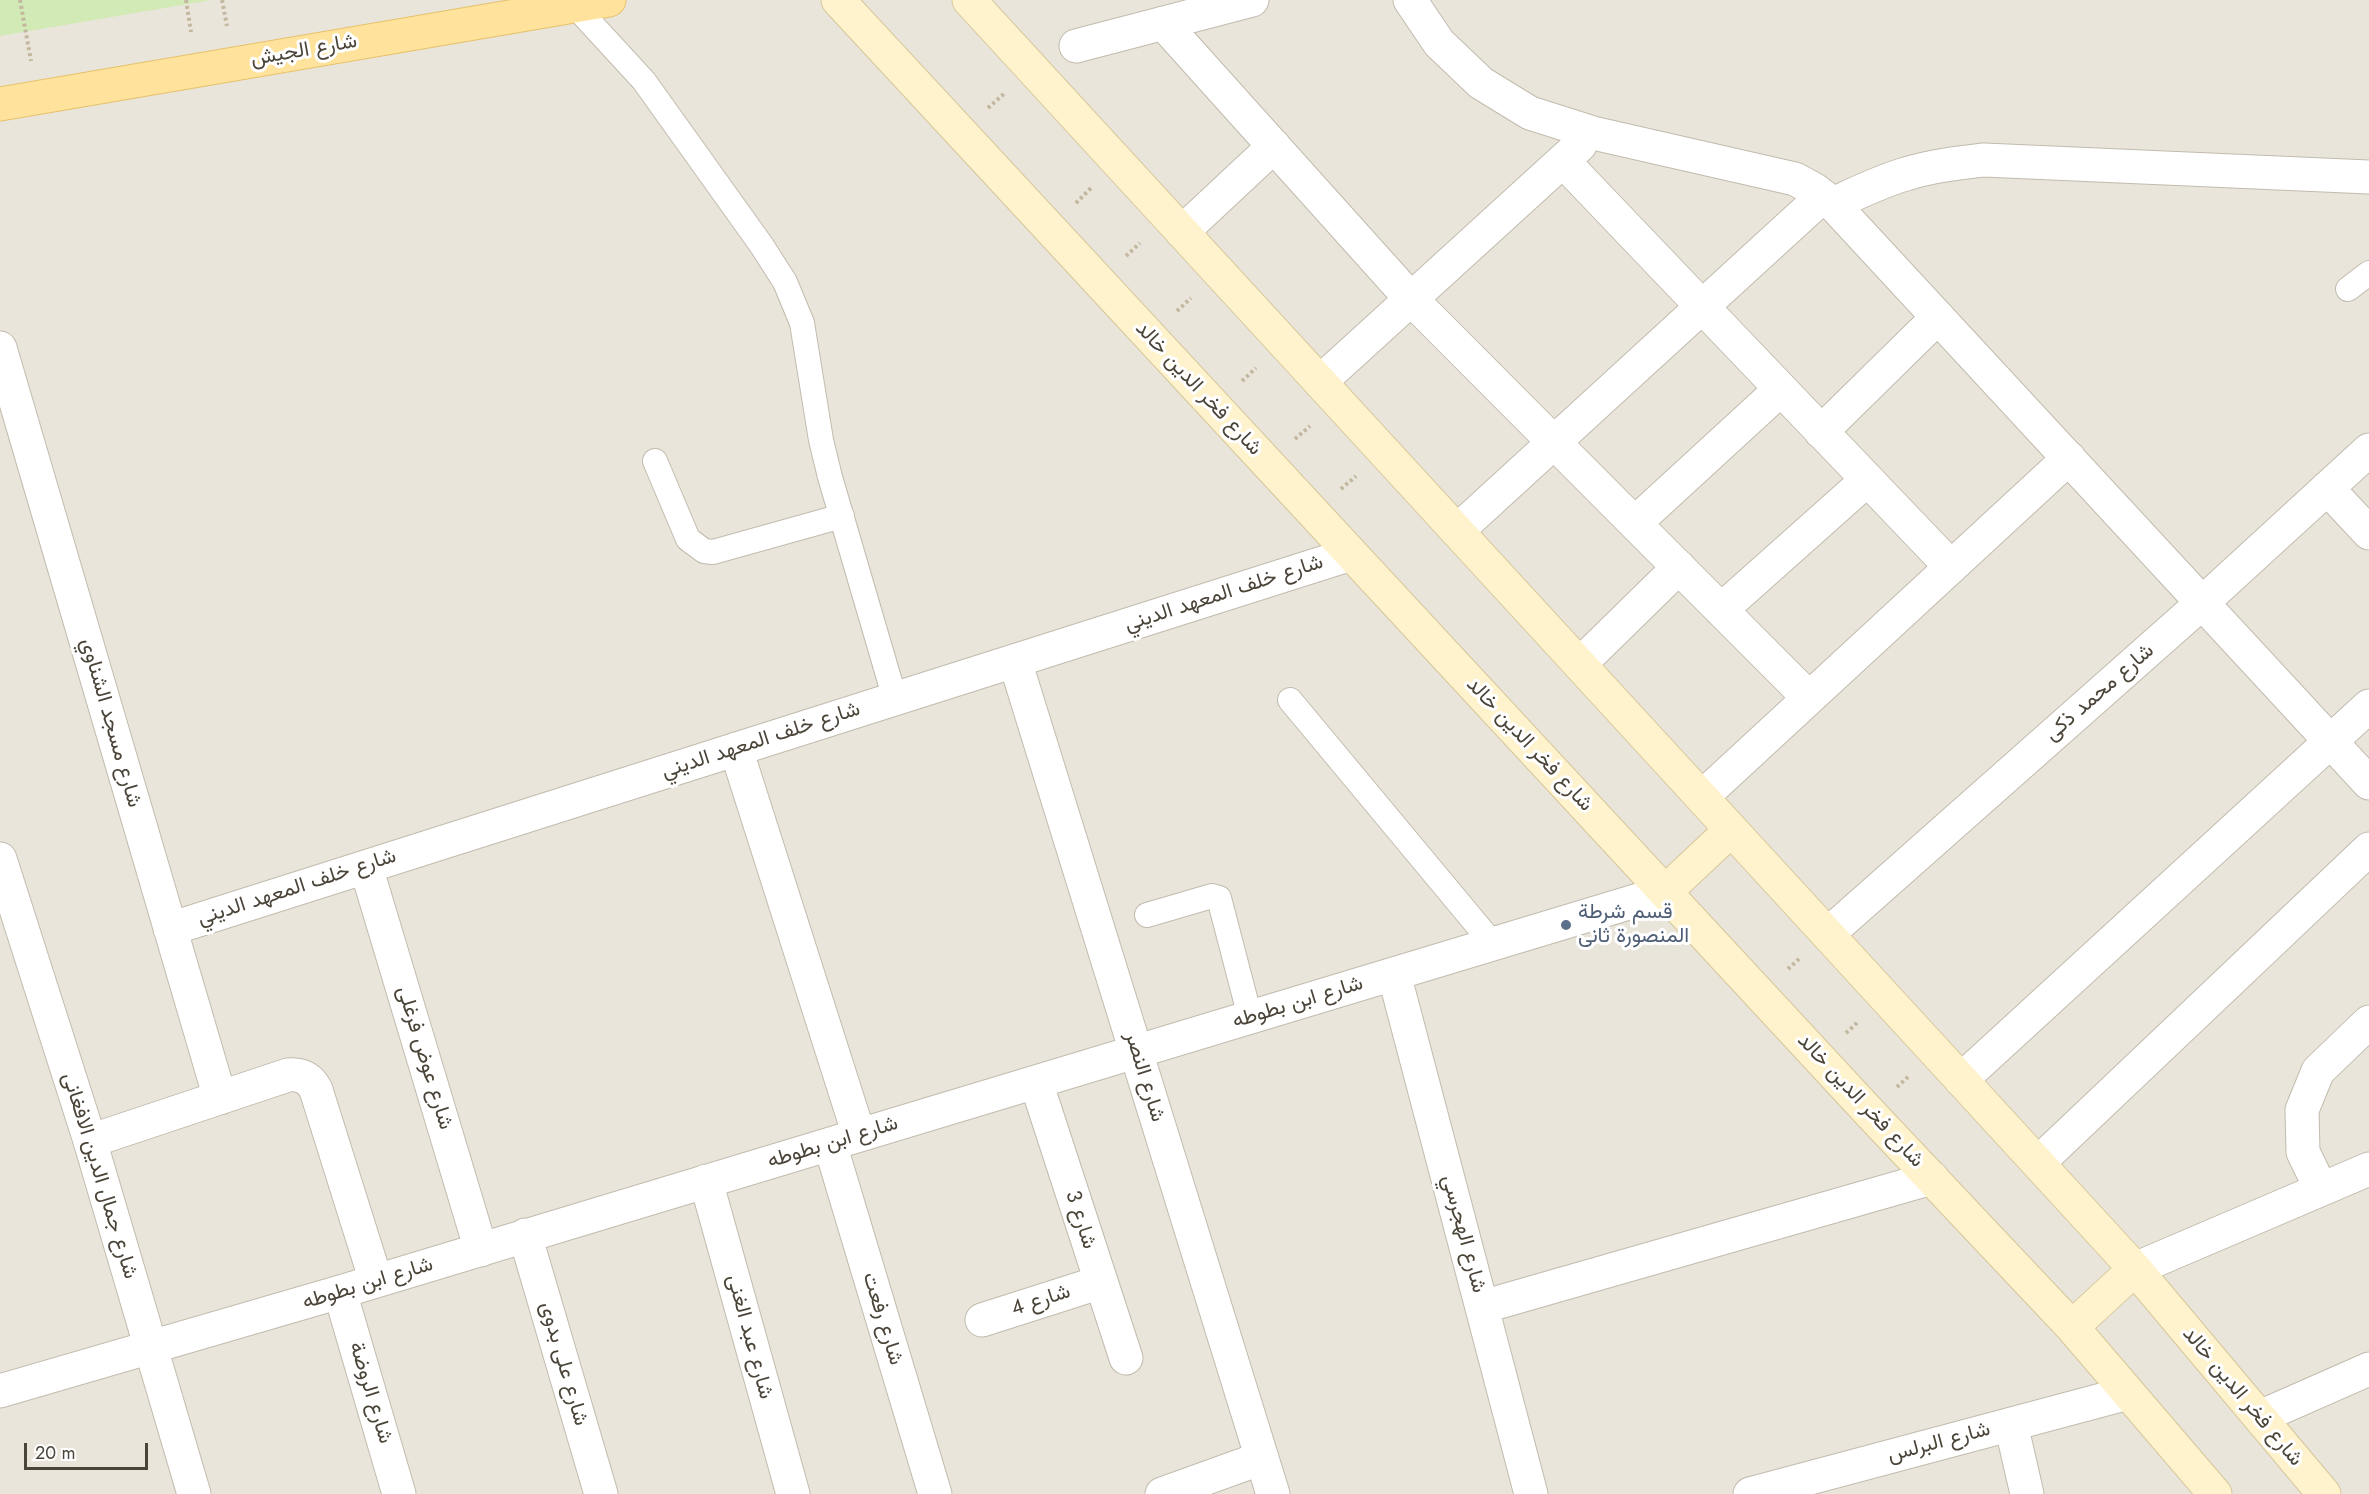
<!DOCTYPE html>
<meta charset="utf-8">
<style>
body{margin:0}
#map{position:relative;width:2369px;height:1494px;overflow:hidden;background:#f6f3ec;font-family:Jost,sans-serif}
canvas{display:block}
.scale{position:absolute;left:24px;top:1443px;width:124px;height:27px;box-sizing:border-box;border:3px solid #4b4439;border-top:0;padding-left:8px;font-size:18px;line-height:21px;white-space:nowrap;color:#4b4439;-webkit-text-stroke:4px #fff;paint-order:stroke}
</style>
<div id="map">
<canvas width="2369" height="1494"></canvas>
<div class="scale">20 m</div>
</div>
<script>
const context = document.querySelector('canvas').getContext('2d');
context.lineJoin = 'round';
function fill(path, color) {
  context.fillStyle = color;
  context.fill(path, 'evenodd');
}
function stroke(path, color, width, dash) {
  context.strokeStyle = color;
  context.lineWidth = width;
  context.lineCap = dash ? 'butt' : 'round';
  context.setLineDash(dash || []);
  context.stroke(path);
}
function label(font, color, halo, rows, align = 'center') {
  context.font = font + ' Jost,Vazirmatn,sans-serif';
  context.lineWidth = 6;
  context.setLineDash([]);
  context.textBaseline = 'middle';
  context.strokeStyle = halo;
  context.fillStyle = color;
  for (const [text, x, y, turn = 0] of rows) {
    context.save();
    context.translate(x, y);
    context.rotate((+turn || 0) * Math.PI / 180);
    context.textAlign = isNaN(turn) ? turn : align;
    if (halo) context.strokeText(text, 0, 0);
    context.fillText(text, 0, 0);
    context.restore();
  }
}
const residential = new Path2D(`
 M0 0H2369V1494H0Z`);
const green = new Path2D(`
 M0 0H212L0 36Z`);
const path = new Path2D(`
 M20 0 31 61
 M186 0 191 32
 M222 0 227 26
 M988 108 1005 93
 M1076 203 1092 187
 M1126 256 1140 243
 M1177 311 1191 298
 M1242 381 1256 368
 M1295 439 1310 426
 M1341 489 1356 476
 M1788 969 1800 958
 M1846 1033 1858 1022
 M1897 1087 1909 1076`);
const service = new Path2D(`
 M575 6 644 81 762 246 785 282 802 323 821 440 830 477 895 699
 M2348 289 2369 273
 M655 461 688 539 704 551 713 552 842 516
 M1290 700 1493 944
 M1147 915 1212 896 1219 898 1250 1017`);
const minor = new Path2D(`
 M1410 0 1439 43 1481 83 1530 113 1593 133 1795 179 1815 190 1833 204 2369 783
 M1163 23 1411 299 1809 698
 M1076 46 1252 0
 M1563 161 1951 567
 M1833 204C1857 193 1881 181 1906 174 1931 166 1958 163 1984 160L2369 177
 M1182 232 1274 146
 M0 348 220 1098
 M1320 382 1580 145
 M1821 432 1938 317
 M2327 488 2369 533
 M1635 523 1781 389
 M1457 531 1823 196
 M1721 610 1867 480
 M1015 661 1273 1494
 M1580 664 1679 567
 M736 749 859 1135
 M1702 797 2069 458
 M366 867 481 1250
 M170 929 1351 554
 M1828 934 2202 603 2369 450
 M1394 974 1531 1494
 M1961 1080 2369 706
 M1036 1082 1126 1358
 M90 1141 288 1075C301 1074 310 1078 316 1090L376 1281
 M830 1144 935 1494
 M2038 1163 2369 849
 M706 1181 793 1494
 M2321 1189 2303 1152 2302 1110 2318 1071 2369 1022
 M525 1235 601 1494
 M2135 1269 2369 1169
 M340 1292 399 1494
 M1482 1307 1932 1178
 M982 1320 1101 1282
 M0 1391 340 1292 1665 892
 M2260 1417 2369 1369
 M2011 1424 2027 1494
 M1162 1494 1262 1458
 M1750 1494 2128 1393`);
const tertiary = new Path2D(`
 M0 859 90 1141 194 1494`);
const secondary = new Path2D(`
 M838 0 1869 1112 2072 1327 2215 1494
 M969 0 2135 1269 2324 1494
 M1665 892 1731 830
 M2072 1327 2135 1269`);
const primary = new Path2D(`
 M0 104 609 0`);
const markers = [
 [1566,925,6,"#5c6f8a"]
];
const streetNames = [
 ["شارع الجيش",304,51,-10],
 ["شارع فخر الدين خالد",1198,389,47],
 ["شارع خلف المعهد الديني",1224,594,-18],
 ["شارع محمد ذكى",2100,693,-41],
 ["شارع مسجد الشناوي",110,723,74],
 ["شارع خلف المعهد الديني",761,741,-18],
 ["شارع فخر الدين خالد",1529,745,47],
 ["شارع خلف المعهد الديني",297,888,-18],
 ["شارع ابن بطوطه",1298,1003,-17],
 ["شارع عوض فرغلى",424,1058,73],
 ["شارع النصر",1144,1077,73],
 ["شارع فخر الدين خالد",1860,1101,47],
 ["شارع ابن بطوطه",833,1143,-17],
 ["شارع جمال الدين الافغانى",99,1176,73],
 ["شارع 3",1080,1220,72],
 ["شارع الهجرسي",1463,1234,75],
 ["شارع ابن بطوطه",368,1284,-17],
 ["شارع 4",1041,1301,-18],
 ["شارع رفعت",882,1319,73],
 ["شارع عبد الغنى",749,1337,75],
 ["شارع على بدوى",563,1364,74],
 ["شارع الروضة",370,1393,73],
 ["شارع فخر الدين خالد",2242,1397,50],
 ["شارع البرلس",1939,1443,-15]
];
const serviceNames = [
 ["قسم شرطة",1578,913],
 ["المنصورة ثانى",1578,937]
];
fill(residential, '#eae5da');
fill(green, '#d2eab5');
stroke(service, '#c2bbae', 26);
stroke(minor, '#c2bbae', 35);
stroke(tertiary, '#c2bbae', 35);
stroke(secondary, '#d6c79b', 35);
stroke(primary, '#e6c16a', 35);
stroke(path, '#c4b79f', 4, [3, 3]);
stroke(service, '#fff', 24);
stroke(minor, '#fff', 33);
stroke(tertiary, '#fff', 33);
stroke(secondary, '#fff3cd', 33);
stroke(primary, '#ffe39c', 33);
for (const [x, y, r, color] of markers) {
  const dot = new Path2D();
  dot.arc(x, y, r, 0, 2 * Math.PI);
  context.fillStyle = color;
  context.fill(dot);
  stroke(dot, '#fff', 2);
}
label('21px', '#4b4439', '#fff', streetNames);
label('21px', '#4e5e75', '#fff', serviceNames, 'left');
</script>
